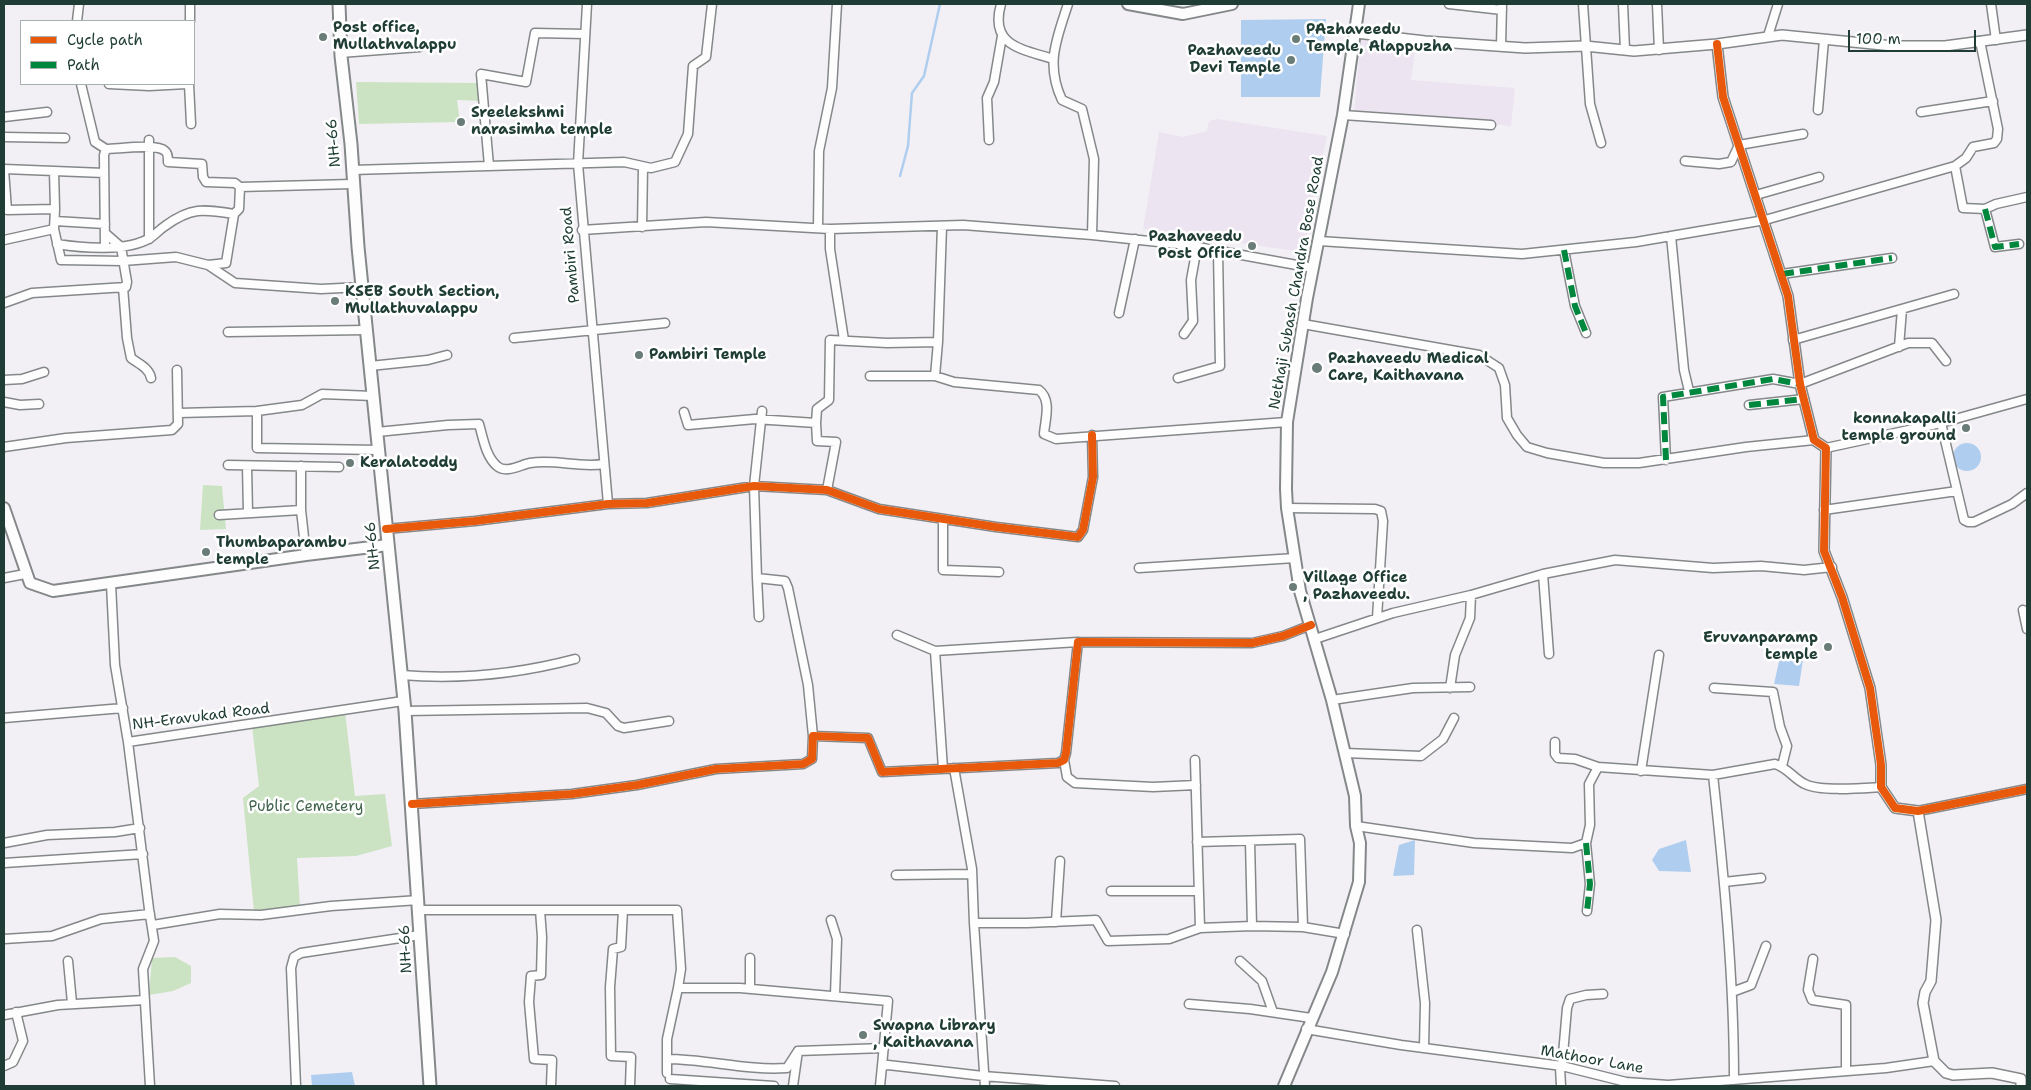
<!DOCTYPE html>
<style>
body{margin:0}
#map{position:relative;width:2031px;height:1090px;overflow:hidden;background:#f3f0f5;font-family:"Shantell Sans",sans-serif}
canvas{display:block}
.frame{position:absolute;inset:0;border:5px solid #1f3d34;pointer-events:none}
.legend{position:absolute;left:20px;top:20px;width:175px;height:65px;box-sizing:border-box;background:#fff;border:1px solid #a5b1ae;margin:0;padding:6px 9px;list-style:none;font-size:15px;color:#1f3d34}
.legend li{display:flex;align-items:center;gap:10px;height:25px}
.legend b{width:25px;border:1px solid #a5b1ae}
.scale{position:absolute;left:1848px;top:30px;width:128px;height:22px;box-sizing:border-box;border:2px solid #1f3d34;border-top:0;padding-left:6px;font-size:15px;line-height:18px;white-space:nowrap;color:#1f3d34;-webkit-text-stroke:4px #fff;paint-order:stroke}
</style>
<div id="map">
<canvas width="2031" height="1090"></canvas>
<div class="frame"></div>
<ul class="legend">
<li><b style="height:6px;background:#e8590c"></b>Cycle path</li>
<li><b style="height:6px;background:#00873e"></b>Path</li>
</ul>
<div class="scale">100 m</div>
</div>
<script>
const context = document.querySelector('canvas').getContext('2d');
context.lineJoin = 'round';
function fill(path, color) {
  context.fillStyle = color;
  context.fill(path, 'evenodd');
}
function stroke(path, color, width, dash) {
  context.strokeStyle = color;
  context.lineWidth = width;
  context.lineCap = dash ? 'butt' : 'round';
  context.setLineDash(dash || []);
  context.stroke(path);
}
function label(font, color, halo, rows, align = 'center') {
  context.font = font + ' "Shantell Sans",sans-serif';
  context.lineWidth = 5;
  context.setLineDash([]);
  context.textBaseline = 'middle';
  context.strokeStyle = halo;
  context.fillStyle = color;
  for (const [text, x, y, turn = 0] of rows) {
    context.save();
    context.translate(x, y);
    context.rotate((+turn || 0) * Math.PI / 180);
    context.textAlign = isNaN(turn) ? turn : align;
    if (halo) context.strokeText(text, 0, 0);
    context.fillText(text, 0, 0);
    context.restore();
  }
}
const built = new Path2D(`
 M1361 38 1416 44 1411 80 1515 88 1511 126 1354 112Z
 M1217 119 1327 136 1303 252 1218 240 1148 234V230L1143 229 1159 132 1183 137 1207 131 1209 121Z`);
const green = new Path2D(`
 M356 82 479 83 481 101 457 100 460 122 359 124Z
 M203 485 222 486 226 529 200 530Z
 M345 712 355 796 385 794 392 846 356 856 297 858 300 907 254 912 243 798 259 786 252 726Z
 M175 957 191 966V983L173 991 149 995 152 958Z`);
const water = new Path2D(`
 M1326 19 1320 97H1241V20Z
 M1953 457a14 14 0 1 1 28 0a14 14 0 1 1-28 0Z
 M1780 657 1803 660 1799 686 1774 684Z
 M1415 840 1414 875 1393 876 1399 845Z
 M1686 840 1691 872 1659 871 1652 860 1659 849Z
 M352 1072 355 1086H312L311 1075Z`);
const stream = new Path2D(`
 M900 176 908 146 912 93 924 76 940 4`);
const minor = new Path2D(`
 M587 4 578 164 608 504
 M1001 4C989 46 1022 49 1053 59
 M1068 4C1057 38 1045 64 1062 100L1082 109 1094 159 1092 235
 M1449 4 1502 10
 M1583 4 1590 104 1601 143
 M1623 4 1625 50
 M1657 4 1659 50
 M1991 4 1996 40
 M77 21 79 4
 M190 21V4
 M1768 36 1778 4
 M1501 46 1502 4
 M340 53 420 47
 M81 84 95 142 106 149
 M109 84 149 86 187 84
 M189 84 191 124
 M1818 110 1824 40
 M1921 112 1993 101
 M1343 115 1491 125
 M4 117 47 112
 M4 137 65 138
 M149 140V239
 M989 140 987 98 994 82 1002 36
 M1685 161 1719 164 1731 162 1739 145 1803 134
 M489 166 481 74 526 82 535 33 585 34
 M1955 166 1966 158 1973 147 1994 143 1997 139 1998 129 1980 41
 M4 169 104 173
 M4 170 7 210 55 209 54 229
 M352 170 624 162 651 168 675 162 688 134 693 66 706 57 712 4
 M54 171 55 209
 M1756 195 1819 177
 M1985 209 1995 247 2019 244
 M55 221 105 224
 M642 227 643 167
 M818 228 819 151 832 88 837 4
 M830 229V249L844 340
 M582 230 706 222 830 229 963 225 1092 235 1187 245 1313 268
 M1671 236 1684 370 1689 391
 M4 240 54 229 61 260 123 261 176 257 208 265 235 283 321 289 362 287
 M1319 241 1522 254 1636 242 1765 220 1955 166 1963 208 1985 209 1996 204 2027 197
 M57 244C82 248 127 252 150 238 155 235 159 230 165 226 191 207 203 209 234 214L239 209 240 187 352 184
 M105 247 104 155 106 149C118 149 157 143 165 151 168 153 168 158 168 162L202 164 203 177 206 182 235 183 240 187
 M1564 250 1575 306 1586 333
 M208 265 226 263 234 214
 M1782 274 1892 258
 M123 287 127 338 131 358C139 364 149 368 151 378
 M4 303 32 293 126 287 127 282 121 247 105 233
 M1119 313 1135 239
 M1303 324 1479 355 1499 368 1505 385 1507 418 1517 435 1527 447 1547 453 1604 463H1639L1746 447 1814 440
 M228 332 366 330
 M1184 334 1193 321 1191 280 1197 247
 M514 338 665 323
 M1793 340 1954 294
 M1899 347 1902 309
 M370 366 428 360 447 355
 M870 376H935L954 382 1039 390C1052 400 1045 420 1044 434L1056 439 1287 422
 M935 376 938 342
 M1178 378 1220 366 1218 251
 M4 380 22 379 44 372
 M4 402 20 405 39 404
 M1749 405 1804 399
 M257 411 302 405 322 394 373 396
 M762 411 754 486 757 578 785 581 788 588 808 685 813 736
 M684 412 688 425 755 419 816 423 817 409 829 400 830 340 887 343 938 342 942 226
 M179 413 257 411V448L379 450
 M816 423 817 441 836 442 827 490
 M1941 423 2027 399
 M377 432 448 425 479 424C483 438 486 457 497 466 506 474 520 465 530 463 556 459 579 468 604 464
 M4 447 66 438 172 430 178 424 177 370
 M1826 448 1941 423 1964 520 1968 522H1974L2012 504 2027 493
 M1666 460 1663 397 1773 379 1800 384 1908 343H1932L1946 361
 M228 465 339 467
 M247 466 248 513
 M301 466V510L306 555
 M1287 508 1375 509 1381 511 1383 521 1377 618
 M1824 510 1957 491
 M219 515 301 510
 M943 519V570L999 572
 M386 529 475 521 608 504 647 503 754 486 827 490 879 509 996 527 1078 537 1083 530 1093 477 1092 435
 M1139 568 1295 558
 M1543 574 1549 654
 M4 578 25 574
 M757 578 759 617
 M111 584 115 665 128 742 149 909 154 941 143 969 150 1086
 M2023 610 2027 629
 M897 635 935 651 1078 642
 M1315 639 1393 613 1471 595 1543 574 1615 560 1713 568 1761 566 1804 570 1832 567
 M935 651 943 769
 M401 675C460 680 518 674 575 659
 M1450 688 1455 655 1470 618 1471 595
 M1714 688 1773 692 1780 727 1787 746 1782 766
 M1332 700 1413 688 1470 687
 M405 711 587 708 606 713 618 726 624 728 669 721
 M4 718 123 708
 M128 742 403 701
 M1555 742V754L1558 758 1575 759 1598 767
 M1345 753 1421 756 1443 739 1454 718
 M1064 760 1067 777 1075 783 1153 787 1196 785
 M1195 760 1200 928
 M954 768 972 869 974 923
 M1641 771 1659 655
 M1713 775C1724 876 1734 978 1734 1080
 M412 804 572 794 637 785 716 769 803 764 812 759 813 736 868 738 882 772 1058 763 1064 760 1066 753 1078 642 1252 643 1283 636 1311 625
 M1918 811 2027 789
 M1356 826 1474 843 1572 848 1586 843 1590 825 1589 784 1598 767 1713 775 1775 764C1788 768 1794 779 1805 784 1820 792 1864 788 1881 787
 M1250 841 1252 926
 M1197 842 1300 839 1303 927
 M4 843 47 835 115 832 140 828
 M1586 843 1590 884 1587 911
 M4 863 143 854
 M896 875 972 874
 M1724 882 1761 878
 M1111 891H1199
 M419 910H677L681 969 678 988H740L888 1001 882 1066
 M540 910 542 937 541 975 531 976 529 1002 534 1059 552 1060 551 1086
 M623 910 621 947 613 949 610 987 611 1056 631 1057 630 1086
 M831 920 837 939 835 995
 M1056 922 1060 861
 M153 925 220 914 261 915 331 906 419 900
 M1417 930 1425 1003 1424 1047
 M4 939 52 936 101 919 150 914
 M750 958V989
 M1813 959 1808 990 1812 1000 1846 1005V1069
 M68 961 72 1003
 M1240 961 1262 981 1273 1012
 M1732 992 1751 985 1766 946
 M1189 1004 1250 1009 1311 1018
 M4 1015 58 1005 145 1000
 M1306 1029 1401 1045 1562 1066 1626 1082 1668 1085 1886 1068 1934 1061
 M667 1059C707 1059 747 1071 787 1068L798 1051
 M4 1066 13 1062 23 1041 16 1012
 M1562 1066 1567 1008 1570 999 1586 995 1603 994
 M1560 1067 1561 1086
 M667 1073V1039L678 988
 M670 1079 774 1086
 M296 1086 291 968 294 957 301 953 420 935
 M793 1086 798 1051 884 1048
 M880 1086 882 1066 888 1065 983 1076 1115 1086
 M985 1086 974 923H1027L1096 920 1108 941 1169 939 1200 928 1252 926 1303 927 1345 934`);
const tertiary = new Path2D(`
 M1356 33 1425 41 1525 48 1585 46 1634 51 1717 44 1782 35 1893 46H1945L2027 35
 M1717 44 1723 97 1788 296 1800 384 1814 440 1826 448 1824 551 1842 597 1870 688 1881 765V787L1895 808 1918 811 1936 920 1931 981 1925 992 1923 1003 1934 1061 1946 1073 1953 1075 1992 1073 2021 1079V1086`);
const secondary = new Path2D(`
 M1128 4 1183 14 1232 4
 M4 508 30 583 53 591 306 555 388 545
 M1284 1086 1332 972 1359 882 1360 843 1356 826 1355 796 1332 700 1300 591 1287 508 1286 489 1287 422 1307 298 1343 115 1359 4`);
const primary = new Path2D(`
 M339 4 341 56 351 144 358 247 405 711 430 1086`);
const quiet = new Path2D(`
 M1985 209 1995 247 2019 244
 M1564 250 1575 306 1586 333
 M1782 274 1892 258
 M1749 405 1804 399
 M1666 460 1663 397 1773 379 1800 384
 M1586 843 1590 884 1587 911`);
const cycleway = new Path2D(`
 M1717 44 1723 97 1788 296 1800 384 1814 440 1826 448 1824 551 1842 597 1870 688 1881 765V787L1895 808 1918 811 2027 789
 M386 529 475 521 608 504 647 503 754 486 827 490 879 509 996 527 1078 537 1083 530 1093 477 1092 435
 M412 804 572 794 637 785 716 769 803 764 812 759 813 736 868 738 882 772 1058 763 1064 760 1066 753 1078 642 1252 643 1283 636 1311 625`);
const markers = [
 [323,37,5,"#697c78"],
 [1296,39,5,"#697c78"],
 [1291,60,5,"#697c78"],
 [461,122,5,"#697c78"],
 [1252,246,5,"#697c78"],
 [335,301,5,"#697c78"],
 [639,355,5,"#697c78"],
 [1317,368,6,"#697c78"],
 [1966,428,5,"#697c78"],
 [350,463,5,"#697c78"],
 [206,552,5,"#697c78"],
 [1293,587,5,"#697c78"],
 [1828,647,5,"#697c78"],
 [863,1035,5,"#697c78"]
];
const poiNames = [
 ["Post office,",333,28],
 ["Mullathvalappu",333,45],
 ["PAzhaveedu",1306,30],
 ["Temple, Alappuzha",1306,47],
 ["Pazhaveedu",1281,51,"right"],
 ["Devi Temple",1281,68,"right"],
 ["Sreelekshmi",471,113],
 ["narasimha temple",471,130],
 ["Pazhaveedu",1242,237,"right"],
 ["Post Office",1242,254,"right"],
 ["KSEB South Section,",345,292],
 ["Mullathuvalappu",345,309],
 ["Pambiri Temple",649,355],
 ["Pazhaveedu Medical",1328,359],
 ["Care, Kaithavana",1328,376],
 ["konnakapalli",1956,419,"right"],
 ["temple ground",1956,436,"right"],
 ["Keralatoddy",360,463],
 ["Thumbaparambu",216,543],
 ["temple",216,560],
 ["Village Office",1303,578],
 [", Pazhaveedu.",1303,595],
 ["Eruvanparamp",1818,638,"right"],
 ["temple",1818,655,"right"],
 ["Swapna Library",873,1026],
 [", Kaithavana",873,1043]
];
const streetNames = [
 ["NH-66",334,143,-95],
 ["Pambiri Road",571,255,-95],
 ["Nethaji Subash Chandra Bose Road",1297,283,-80],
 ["NH-66",373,546,-96],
 ["NH-Eravukad Road",201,717,-7],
 ["NH-66",406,949,-93],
 ["Mathoor Lane",1592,1060,10]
];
const parkNames = [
 ["Public Cemetery",306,807]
];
fill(built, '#ece4f1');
fill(green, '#cbe3c2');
fill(water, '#afceef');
stroke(stream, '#afceef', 2.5);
stroke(minor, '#848889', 11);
stroke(tertiary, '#848889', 12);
stroke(secondary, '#848889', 14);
stroke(primary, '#848889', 15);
stroke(minor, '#fdfdfe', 8);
stroke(tertiary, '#fdfdfe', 9);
stroke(secondary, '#fdfdfe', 10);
stroke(primary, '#fdfdfe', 11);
stroke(quiet, '#00873e', 6, [12, 6]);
stroke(cycleway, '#e8590c', 8);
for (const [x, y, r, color] of markers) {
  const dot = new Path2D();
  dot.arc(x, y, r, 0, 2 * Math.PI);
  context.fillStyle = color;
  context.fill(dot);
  stroke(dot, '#fff', 2);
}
label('bold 15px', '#1f3d34', '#fff', poiNames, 'left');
label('15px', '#1f3d34', '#fff', streetNames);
label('15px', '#42644d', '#fff', parkNames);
</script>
